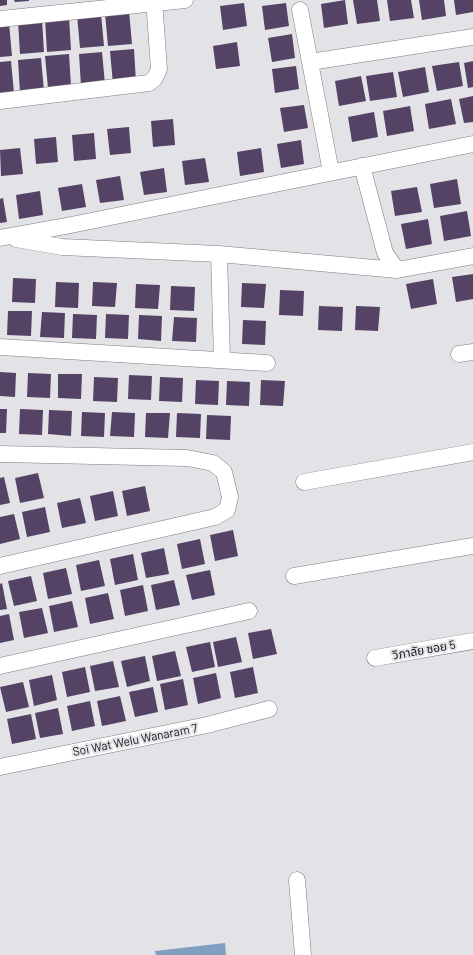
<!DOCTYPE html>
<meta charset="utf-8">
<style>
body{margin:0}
canvas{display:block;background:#e3e2e7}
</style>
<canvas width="473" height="955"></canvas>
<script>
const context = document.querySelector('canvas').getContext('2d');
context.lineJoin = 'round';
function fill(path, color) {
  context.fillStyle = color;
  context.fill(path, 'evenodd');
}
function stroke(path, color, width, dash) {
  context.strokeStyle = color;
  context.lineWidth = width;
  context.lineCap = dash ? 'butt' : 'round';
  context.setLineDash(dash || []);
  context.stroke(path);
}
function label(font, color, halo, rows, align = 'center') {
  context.font = font + ' Barlow,"Noto Sans Thai",sans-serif';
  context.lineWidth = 4;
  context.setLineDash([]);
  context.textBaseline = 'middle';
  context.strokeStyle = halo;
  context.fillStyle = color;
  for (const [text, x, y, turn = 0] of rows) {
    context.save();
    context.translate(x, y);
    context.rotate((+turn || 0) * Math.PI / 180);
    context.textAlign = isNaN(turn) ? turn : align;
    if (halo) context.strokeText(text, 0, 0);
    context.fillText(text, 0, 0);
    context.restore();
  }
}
const water = new Path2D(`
 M225 943 226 955H156L155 951Z`);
const building = new Path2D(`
 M0 0H7V5L0 6Z
 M14 0H29V1L15 2Z
 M345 0 348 24 324 28 321 4Z
 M353 0H377L380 21 357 24Z
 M387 0H411L414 18 390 21Z
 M419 0H444L446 16 422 20Z
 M454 0H473V12L456 15Z
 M244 3 247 26 223 30 220 6Z
 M286 3 289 26 265 30 262 6Z
 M129 11 132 44 108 46 105 13Z
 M101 14 104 46 80 48 77 15Z
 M69 17 71 50 47 52 45 19Z
 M42 19 44 52 20 54 18 21Z
 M9 23 12 56 0 57V24Z
 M292 34 295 58 272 62 268 38Z
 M237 42 240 66 216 69 213 46Z
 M134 49 136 82 113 84 110 51Z
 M102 52 105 84 81 86 79 54Z
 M69 54 71 86 48 88 45 56Z
 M41 58 44 91 20 93 18 60Z
 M11 61 14 93 0 94V62Z
 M473 61V87L468 88 464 63Z
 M459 62 463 86 437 91 432 66Z
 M296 66 299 89 275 93 272 69Z
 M425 67 429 92 403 97 398 72Z
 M393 72 397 97 370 101 366 76Z
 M361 76 366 101 339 106 335 81Z
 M473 96V122L464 123 459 99Z
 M451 99 456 124 429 129 425 104Z
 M304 105 308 128 284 132 280 108Z
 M410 106 414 131 387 136 383 111Z
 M374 112 378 137 352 142 348 117Z
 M173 119 175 145 153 147 151 121Z
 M129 127 131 153 110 155 107 129Z
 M94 133 96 159 74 161 72 135Z
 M56 137 58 162 36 164 34 139Z
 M301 140 304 164 281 168 277 144Z
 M20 148 23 174 1 176 0 150Z
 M261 148 264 172 240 176 237 152Z
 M205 158 209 182 185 185 182 161Z
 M164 168 167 192 144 195 140 172Z
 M120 176 124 200 100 203 96 180Z
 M457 179 461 204 434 208 430 184Z
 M82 184 86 207 62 211 58 188Z
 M417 187 422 212 395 216 391 191Z
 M40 191 43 215 19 219 16 195Z
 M3 198 7 222 0 223V199Z
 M467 211 471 236 444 241 440 216Z
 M428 219 432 244 406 249 401 224Z
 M473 274V299L456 302 452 277Z
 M13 278 36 279 35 303 12 302Z
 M433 279 437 304 411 309 406 284Z
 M56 282 79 283 78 308 55 307Z
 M93 282 117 283 115 307 92 306Z
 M242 283 266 284 264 308 241 307Z
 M136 284 160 285 158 309 135 308Z
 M171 286 195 287 194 311 170 310Z
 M280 290 304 291 303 316 279 315Z
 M319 306 343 307 342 331 318 330Z
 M356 306 380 307 378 331 355 330Z
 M8 311H32L31 336 7 335Z
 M42 312 65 313 64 338 40 337Z
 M73 314 97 315 96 339 72 338Z
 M106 314 129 315 128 339 105 338Z
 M139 315 162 316 161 341 138 339Z
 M174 317 197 318 196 342 172 341Z
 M243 320 266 321 265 345 242 344Z
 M0 372 16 373 15 397 0 396Z
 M28 373 51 374 50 398 27 397Z
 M58 374H82L81 399 58 398Z
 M129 375 152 376 151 400 128 399Z
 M94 377 118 378 117 402 93 401Z
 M160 377 183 378 182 402 159 401Z
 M196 380 219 381 218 405 195 404Z
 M261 380 285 381 283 406 260 405Z
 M227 381 250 382 249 406 226 405Z
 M0 409H7L6 433H0Z
 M20 409 43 410 42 435 19 434Z
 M49 410 72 411 71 436 48 434Z
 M82 412 105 413 104 437 81 436Z
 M112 412 135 413 134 437 110 436Z
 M146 413H170L168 438 145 437Z
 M177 413 201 414 200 438 176 437Z
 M207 415 231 416 230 440 206 439Z
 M38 473 44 498 20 503 15 478Z
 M4 477 10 503 0 505V478Z
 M145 486 150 511 127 516 122 491Z
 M113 491 118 516 95 521 90 496Z
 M80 498 86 523 62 528 57 503Z
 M45 507 50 532 27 537 22 512Z
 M14 514 20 539 0 544V517Z
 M233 530 238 556 215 561 210 535Z
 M200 539 205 564 182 569 177 544Z
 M164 548 169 574 146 578 141 553Z
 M133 554 138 580 115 585 110 559Z
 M99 560 105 586 81 591 76 565Z
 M66 568 72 594 48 599 43 573Z
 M210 570 215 595 192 600 186 575Z
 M31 576 37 601 14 606 8 581Z
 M174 580 180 605 156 610 151 585Z
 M2 583 7 609 0 610V584Z
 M143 585 148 611 125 616 120 590Z
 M108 593 114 619 90 624 85 598Z
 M72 601 78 627 54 632 49 606Z
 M42 608 48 633 24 638 19 612Z
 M9 614 14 640 0 643V616Z
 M271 629 277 654 253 659 248 633Z
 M236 637 242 662 218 667 213 642Z
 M210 642 215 667 192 672 186 647Z
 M175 651 181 676 157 681 152 656Z
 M145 656 150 681 127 687 121 661Z
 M113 661 119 687 95 691 90 666Z
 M85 667 90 692 67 697 62 672Z
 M253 667 258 693 235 698 230 672Z
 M216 673 221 698 198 704 193 678Z
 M52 675 57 700 34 706 29 680Z
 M183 679 188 705 165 710 160 684Z
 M23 682 29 707 6 712 0 687Z
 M153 687 158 712 135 717 129 692Z
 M120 696 126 721 102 726 97 701Z
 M90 701 95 726 72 731 67 706Z
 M58 708 63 734 40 738 35 713Z
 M31 714 36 739 12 744 7 719Z`);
const minor = new Path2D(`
 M300 10 310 62
 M0 19 185 0
 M0 101 149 83 155 78 159 69 154 0
 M362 166 385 253 397 270 473 256
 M331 172 310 62 473 37
 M0 238 66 226 473 144
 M16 239 62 247 219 254 397 270
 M219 254 222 360
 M0 347 267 363
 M459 354 473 352
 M0 454 187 458 213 463 224 472 230 497 227 510 215 517 0 566
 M304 482 473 452
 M294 576 473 546
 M375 658 473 641
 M0 666 249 611
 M0 767 207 725 269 709
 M297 880 303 955`);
const streetNames = [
 ["วิภาลัย ซอย 5",424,650,-10],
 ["Soi Wat Welu Wanaram 7",135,740,-11]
];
fill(water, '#819fc0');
fill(building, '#544365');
stroke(minor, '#7d7d81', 17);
stroke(minor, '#fff', 16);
label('12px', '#171719', '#e3e2e7', streetNames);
</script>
